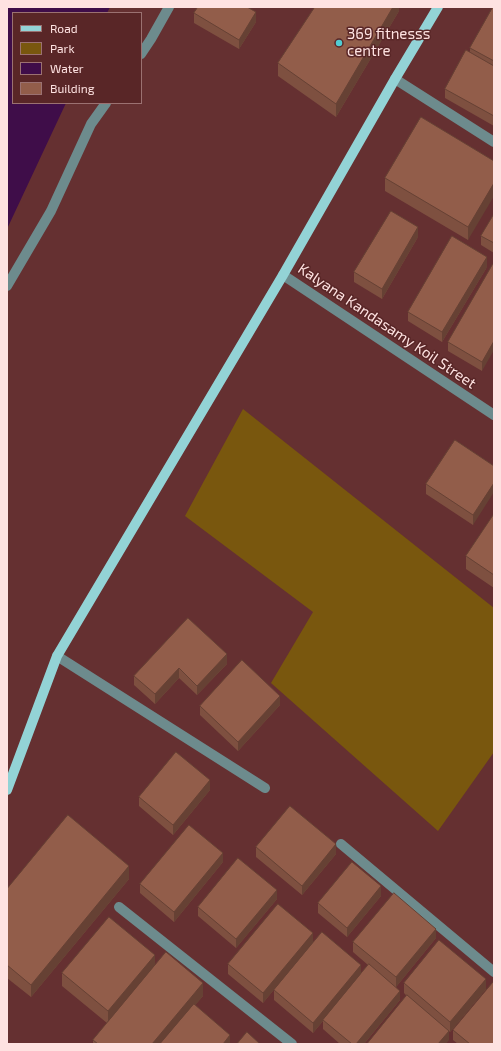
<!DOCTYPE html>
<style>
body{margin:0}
#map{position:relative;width:501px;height:1051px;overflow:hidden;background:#653031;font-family:"Exo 2",sans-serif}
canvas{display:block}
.frame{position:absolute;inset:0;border:8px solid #fee2e1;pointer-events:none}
.legend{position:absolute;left:12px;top:12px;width:130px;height:92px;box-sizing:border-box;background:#592627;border:1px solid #9b7171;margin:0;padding:5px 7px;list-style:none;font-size:12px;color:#fee2e1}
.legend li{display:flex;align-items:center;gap:8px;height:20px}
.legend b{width:20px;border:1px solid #9b7171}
</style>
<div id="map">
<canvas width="501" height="1051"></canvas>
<div class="frame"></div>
<ul class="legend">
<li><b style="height:5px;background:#93d3d6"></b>Road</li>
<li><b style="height:11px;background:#79570e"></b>Park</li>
<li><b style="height:11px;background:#3f0d49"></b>Water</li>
<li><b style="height:11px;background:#925d4a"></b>Building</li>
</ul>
</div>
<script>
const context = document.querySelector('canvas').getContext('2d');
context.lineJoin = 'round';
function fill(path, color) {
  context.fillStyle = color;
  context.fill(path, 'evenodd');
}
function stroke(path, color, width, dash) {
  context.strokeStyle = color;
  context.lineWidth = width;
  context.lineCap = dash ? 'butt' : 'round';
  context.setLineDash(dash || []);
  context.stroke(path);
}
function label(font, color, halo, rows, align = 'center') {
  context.font = font + ' "Exo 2",sans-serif';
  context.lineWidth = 3;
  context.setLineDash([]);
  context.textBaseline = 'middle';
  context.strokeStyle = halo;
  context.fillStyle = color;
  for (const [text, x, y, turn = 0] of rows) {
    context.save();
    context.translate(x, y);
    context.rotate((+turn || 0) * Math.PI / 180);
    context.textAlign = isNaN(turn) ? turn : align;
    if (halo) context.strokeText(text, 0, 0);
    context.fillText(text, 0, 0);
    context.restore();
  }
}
const green = new Path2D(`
 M243 409 494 608V752L438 831 271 683 313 612 185 516Z`);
const water = new Path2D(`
 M7 7H110L107 13H13V103H66L7 229Z`);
const minor = new Path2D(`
 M141 54 151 39 169 7
 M395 79 494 142
 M283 275 494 415
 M7 286 51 211 91 124 106 103
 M57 656 265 788
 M341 844 494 972
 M119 907 292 1044`);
const major = new Path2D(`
 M7 790 57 656 283 275 395 79 438 7`);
const wall = new Path2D(`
 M399 7V11L336 117 278 76V63Z
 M494 7V126L445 98V89L470 52V48Z
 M194 13 256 22 239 49 194 23Z
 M494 161 468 240 385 191V178Z
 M494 214V253L481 245V236Z
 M418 237 382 299 354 282V272Z
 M493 264 482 371 448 351V342Z
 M487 267 442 342 408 321V312Z
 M494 466 473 525 426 494V484Z
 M494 514V588L466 569V556Z
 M227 654V664L197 695 179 678 155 704 134 685V676Z
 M280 705 238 751 200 715V706Z
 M210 790 173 835 139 806V797Z
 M256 847 336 854 302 895 256 857Z
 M223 862 174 922 140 893V884Z
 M129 879 31 997 7 978V889Z
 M381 896 347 937 318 913V903Z
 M277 899 236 948 198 916V907Z
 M436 938 396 987 400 1000 364 1044H340L323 1029V1021L313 1033 274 1000V990L299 959 263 1003 228 974V964L313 942 361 973 368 965 353 952V942Z
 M155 965 203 996 195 1005 230 1044H93V1040L107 1023 62 986V973Z
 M404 983 486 989 450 1032 449 1031V1040L404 993Z
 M453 1030 494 1044H458L453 1040Z`);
const shadedWall = new Path2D(`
 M393 7H399V11L336 117V104Z
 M256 12V22L239 49V40Z
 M494 183V196L468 240V227Z
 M418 227V237L382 299V289Z
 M487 257V267L442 342V332Z
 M494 341V350L482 371V362Z
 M494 483V492L473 525V515Z
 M227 654V664L197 695V686Z
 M179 668V678L155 704V694Z
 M280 696V705L238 751V742Z
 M210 780V790L173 835V825Z
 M336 844V854L302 895V886Z
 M223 853V862L174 922V912Z
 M129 866V879L31 997V985Z
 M381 886V896L347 937V928Z
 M277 890V899L236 948V939Z
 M436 929V938L396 987V977Z
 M313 933V943L263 1003V993Z
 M155 955V968L108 1024V1011Z
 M361 965V975L323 1020V1021L313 1033V1023Z
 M486 979V989L450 1032V1022Z
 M203 983V996L163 1044H152Z
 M400 991V1000L364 1044H356Z
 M449 1031V1040L446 1044H438Z
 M230 1035V1044H223Z`);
const building = new Path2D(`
 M198 7H247L256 12 239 40 194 13Z
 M315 7H393L336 104 278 63Z
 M493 7H494V61L470 48Z
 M466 50 494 66V116L445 89Z
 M421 117 494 161V183L468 227 385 178Z
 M391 211 418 227 382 289 354 272Z
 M494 214V243L481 236Z
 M452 236 487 257 442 332 408 312Z
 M493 264H494V341L482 362 448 342Z
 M455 440 494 466V483L473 515 426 484Z
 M494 514V575L466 556Z
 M188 618 227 654 197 686 179 668 155 694 134 676Z
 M242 660 280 696 238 742 200 706Z
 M176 752 210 780 173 825 139 797Z
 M290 806 336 844 302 886 256 847Z
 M68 815 129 866 31 985 7 965V889Z
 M189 825 223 853 174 912 140 884Z
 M238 858 277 890 236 939 198 907Z
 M352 862 381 886 347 928 318 903Z
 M394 893 436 929 396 977 353 942Z
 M278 904 313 933 263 993 228 964Z
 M109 917 155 955 108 1011 62 973Z
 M322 932 361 965 313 1023 274 990Z
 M439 940 486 979 450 1022 404 983Z
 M166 952 203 983 152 1044H98L93 1040Z
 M369 964 400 991 356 1044H352L323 1020Z
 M494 981V1044H470L453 1030Z
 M407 995 449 1031 438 1044H367Z
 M194 1004 230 1035 223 1044H160Z
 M247 1032 260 1044H237Z`);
const markers = [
 [339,43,4,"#51ccd3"]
];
const poiNames = [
 ["369 fitnesss",347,34],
 ["centre",347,51]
];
const streetNames = [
 ["Kalyana Kandasamy Koil Street",387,326,34]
];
fill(green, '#79570e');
fill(water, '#3f0d49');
stroke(minor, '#6d8b8d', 10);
stroke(major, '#93d3d6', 10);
fill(wall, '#7e5040');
fill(shadedWall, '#664134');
fill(building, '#925d4a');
stroke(building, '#664134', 1);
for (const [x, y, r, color] of markers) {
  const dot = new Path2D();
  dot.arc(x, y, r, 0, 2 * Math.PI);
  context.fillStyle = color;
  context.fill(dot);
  stroke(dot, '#592627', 1.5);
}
label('15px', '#fee2e1', '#592627', poiNames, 'left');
label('15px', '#fee2e1', '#592627', streetNames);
</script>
